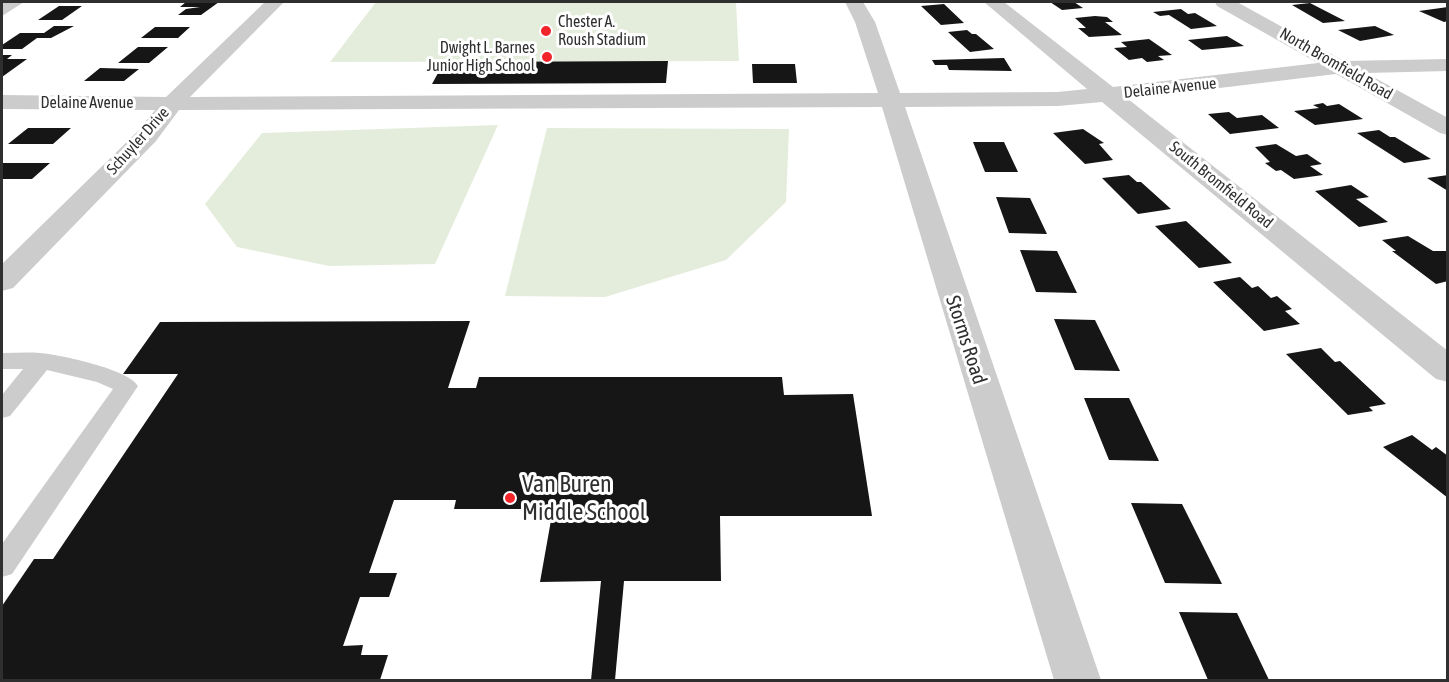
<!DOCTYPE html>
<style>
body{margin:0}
#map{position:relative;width:1449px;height:682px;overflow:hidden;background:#fff;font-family:"Asap Condensed",sans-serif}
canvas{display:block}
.frame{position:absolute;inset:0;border:3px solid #2f2f2f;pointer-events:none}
</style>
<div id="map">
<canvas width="1449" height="682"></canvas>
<div class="frame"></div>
</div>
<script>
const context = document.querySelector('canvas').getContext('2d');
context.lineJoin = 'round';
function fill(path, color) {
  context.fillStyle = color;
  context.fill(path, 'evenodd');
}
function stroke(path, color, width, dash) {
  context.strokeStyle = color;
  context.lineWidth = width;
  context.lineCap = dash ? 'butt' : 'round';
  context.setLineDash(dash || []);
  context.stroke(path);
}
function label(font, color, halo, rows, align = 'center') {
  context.font = font + ' "Asap Condensed",sans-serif';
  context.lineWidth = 6;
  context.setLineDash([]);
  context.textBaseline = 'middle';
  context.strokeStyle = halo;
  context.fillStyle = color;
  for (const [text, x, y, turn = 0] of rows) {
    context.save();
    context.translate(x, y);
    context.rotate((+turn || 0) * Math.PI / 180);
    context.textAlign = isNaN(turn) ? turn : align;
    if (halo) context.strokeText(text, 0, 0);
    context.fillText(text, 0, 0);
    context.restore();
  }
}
const green = new Path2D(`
 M376 2H736L739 61 330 62Z
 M498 125 435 264 329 266 237 247 205 204 262 133Z
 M547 128 789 129 786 202 726 260 605 297 505 296Z`);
const building = new Path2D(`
 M186 2H219L201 15H178L186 9 200 7H180Z
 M1050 2H1074L1083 8 1062 10Z
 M1310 3 1345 21 1323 23 1292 5Z
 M944 4 964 23 941 25 921 6Z
 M59 6H82L62 20H38Z
 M1448 7V21L1444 22 1419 11Z
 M1181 9 1188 14 1195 13 1217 26 1191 29 1169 15 1160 16 1153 12Z
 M1095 16 1107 17 1113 22H1105L1122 35 1089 37 1078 28H1086L1075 18Z
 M54 26H74L51 38H37L22 49H2V45L20 33H44Z
 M1375 26 1394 35 1360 41 1338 30Z
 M155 27H190L178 38H141Z
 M967 30 972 34H976L994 49 970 52 948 32Z
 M1227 36 1244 46 1202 50 1188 40Z
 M1149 39 1172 55 1158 56 1164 60 1147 62 1142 58 1129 60 1114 48 1127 47 1121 42Z
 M138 47H168L149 63H118Z
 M2 55H12L7 59H27L2 77Z
 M1004 58 1012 71 949 70 947 65H935L932 60Z
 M668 61 666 83 432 84 444 62Z
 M752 64H795L797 83H753Z
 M100 68 139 69 124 81H84Z
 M1323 103 1327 106 1339 104 1363 119 1315 125 1294 111 1319 108 1313 105Z
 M1229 112 1237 118 1262 115 1279 128 1230 134 1208 114Z
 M28 128H71L53 144H8Z
 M1083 129 1104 143 1099 144 1113 160 1085 164 1053 133Z
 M1379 130 1390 137H1395L1431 159 1404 163 1357 133Z
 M973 142H1004L1018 172H985Z
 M1276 144 1296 156 1307 154 1322 164 1310 166 1323 175 1294 179 1281 170 1276 171 1265 163 1270 162 1255 147Z
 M2 163H50L32 179H2Z
 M1129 175 1137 182H1141L1171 209 1138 214 1102 178Z
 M1448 175V191L1427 178Z
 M1351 185 1369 197 1356 199 1388 222 1359 227 1315 191Z
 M996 197 1030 198 1047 234 1009 233Z
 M1186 221 1232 263 1199 268 1155 226Z
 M1408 236 1433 251H1448V281L1436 284 1392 251H1396L1382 240Z
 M1020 250 1057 251 1077 293 1036 292Z
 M1240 277 1252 288 1258 286 1271 298 1277 296 1292 309 1285 311 1300 324 1264 331 1213 282Z
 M1054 319 1095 320 1120 371 1075 370Z
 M470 321 448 388H476L479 377H782L784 395 853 394 872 516H720L721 581H624L615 680H591L601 581 540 582 553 509H454L456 500H394L369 573H397L389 597H360L343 646 363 645 361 655H388L380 680H2V606L34 559H53L178 374H123L160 322Z
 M1321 348 1335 362 1340 361 1386 404 1369 407 1373 411 1348 415 1286 354Z
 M1084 398H1129L1159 461 1109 460Z
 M1412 435 1432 450 1436 447 1448 456V498L1383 447Z
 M1131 503 1182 504 1222 584 1165 583Z
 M1179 612 1237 613 1269 680H1208Z`);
const service = new Path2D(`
 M2 353C15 353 28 352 40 353 61 355 128 369 138 386L12 574 2 577V544L113 389 97 382 47 370 10 416 2 418V395L23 369H2Z`);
const minor = new Path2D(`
 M2 2H24L2 16Z
 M265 2H284L190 97 878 93 855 22 845 2H863L875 22 900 93 1058 92 1087 89 984 2H1004L1113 87 1318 63 1217 6 1215 2H1237L1344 61 1448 59V71L1366 73 1448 118V135L1440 133 1336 74 1128 99 1448 351V382L1436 379 1102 102 1058 106 905 107 1101 680H1054L882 107 179 110 156 141 13 288 2 291V264L138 131 155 110 2 109V95L166 97Z`);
const markers = [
 [546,31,6,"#f1252a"],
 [547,57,6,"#f1252a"],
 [510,498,6,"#f1252a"]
];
const farPoinames = [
 ["Chester A.",558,22],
 ["Roush Stadium",558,40],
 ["Dwight L. Barnes",535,48,"right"],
 ["Junior High School",535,66,"right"]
];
const farStreetnames = [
 ["North Bromfield Road",1336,64,30],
 ["Delaine Avenue",1170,88,-6],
 ["Delaine Avenue",87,103],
 ["Schuyler Drive",138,141,-48],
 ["South Bromfield Road",1221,185,39]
];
const streetNames = [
 ["Storms Road",966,340,72]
];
const nearPoinames = [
 ["Van Buren",522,484],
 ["Middle School",522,512]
];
fill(green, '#e4eddb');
fill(building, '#161616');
fill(service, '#ccc');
fill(minor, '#ccc');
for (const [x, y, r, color] of markers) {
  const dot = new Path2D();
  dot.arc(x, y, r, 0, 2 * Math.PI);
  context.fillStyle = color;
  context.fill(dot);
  stroke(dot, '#fff', 2);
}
label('16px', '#2f2f2f', '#fff', farPoinames, 'left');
label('16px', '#2f2f2f', '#fff', farStreetnames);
label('20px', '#2f2f2f', '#fff', streetNames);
label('24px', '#2f2f2f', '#fff', nearPoinames, 'left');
</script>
